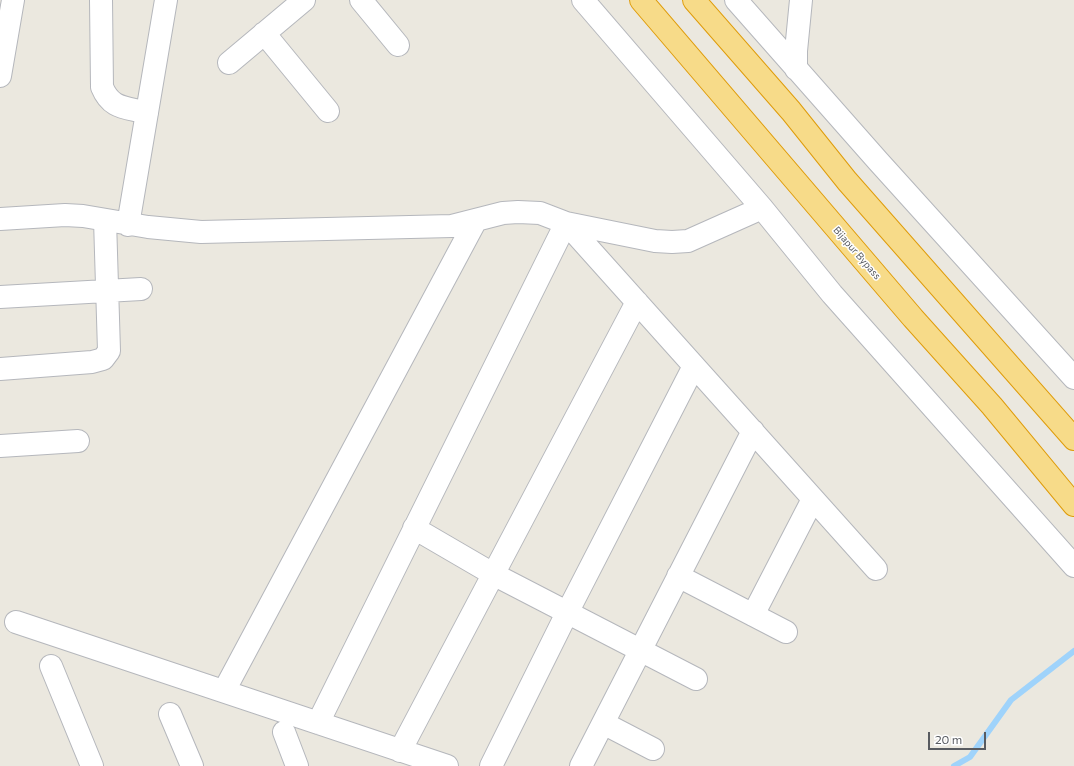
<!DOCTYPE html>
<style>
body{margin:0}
#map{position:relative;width:1074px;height:766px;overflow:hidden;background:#ebe8df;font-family:Commissioner,sans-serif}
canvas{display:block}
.scale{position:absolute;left:928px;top:732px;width:58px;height:18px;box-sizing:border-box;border:2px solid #585b60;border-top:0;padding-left:5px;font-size:12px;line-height:14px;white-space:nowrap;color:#585b60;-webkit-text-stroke:3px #fff;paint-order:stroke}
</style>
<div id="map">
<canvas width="1074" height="766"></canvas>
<div class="scale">20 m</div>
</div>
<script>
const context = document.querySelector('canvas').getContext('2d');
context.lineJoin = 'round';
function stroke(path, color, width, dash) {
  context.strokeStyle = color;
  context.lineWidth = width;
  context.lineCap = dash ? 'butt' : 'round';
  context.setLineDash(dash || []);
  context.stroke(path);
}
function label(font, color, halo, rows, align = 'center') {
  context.font = font + ' Commissioner,sans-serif';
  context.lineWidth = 3;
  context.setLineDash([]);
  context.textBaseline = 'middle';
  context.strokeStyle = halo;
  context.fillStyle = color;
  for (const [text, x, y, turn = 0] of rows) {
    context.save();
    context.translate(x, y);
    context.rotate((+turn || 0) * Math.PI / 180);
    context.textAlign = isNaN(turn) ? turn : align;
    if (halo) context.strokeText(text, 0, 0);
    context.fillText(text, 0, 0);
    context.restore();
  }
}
const stream = new Path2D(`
 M954 766 970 757 1011 700 1074 651`);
const minor = new Path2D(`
 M101 0 102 87C111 109 125 107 147 113
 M361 0 398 45
 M583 0 762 208 832 294 1074 566
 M736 0 878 161 1074 378
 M264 33 328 111
 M229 63 304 0
 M796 69V51L801 0
 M0 76 13 0
 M0 219 65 215 83 216 148 227 201 232 452 226 503 213 518 212 540 213 566 223 655 241 672 242 688 241 762 208
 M128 225 166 0
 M0 297 141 289
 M0 369 92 362 103 359 109 351 105 220
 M0 446 78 441
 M414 528 493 574 696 679
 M678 576 786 632
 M753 615 813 499
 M16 622 447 766
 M51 666 92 766
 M224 691 476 220
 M170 714 192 766
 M318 723 566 223 876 569
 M603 723 653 749
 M284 732 297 766
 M400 751 637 302
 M491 766 567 613 694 366
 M581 766 753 431`);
const highway = new Path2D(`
 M641 0 913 318 992 406 1074 505
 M694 0 791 111 847 181 1074 439`);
const streetNames = [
 ["Bijapur Bypass",857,253,49]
];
stroke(stream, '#9fd3fb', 6);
stroke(minor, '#b5b7bc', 24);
stroke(highway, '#df9c0a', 24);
stroke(minor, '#fff', 22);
stroke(highway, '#f7db89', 22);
label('10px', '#585b60', '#fff', streetNames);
</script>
